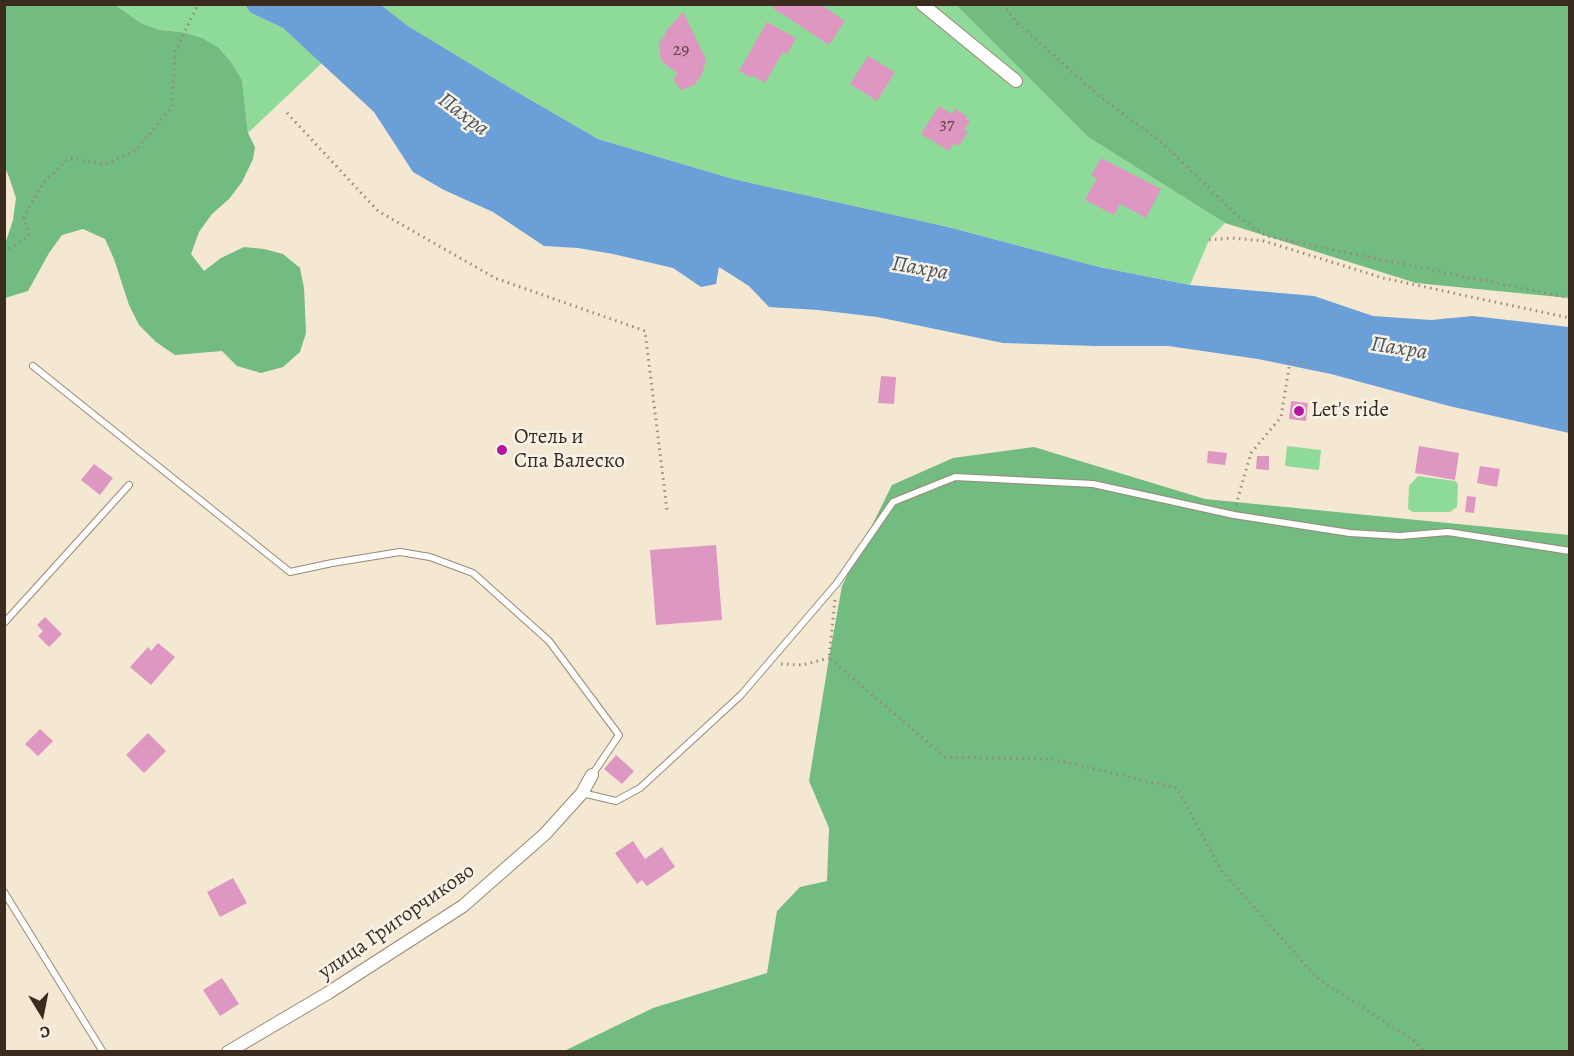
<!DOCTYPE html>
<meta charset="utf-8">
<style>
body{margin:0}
#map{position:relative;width:1574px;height:1056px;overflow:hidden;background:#f5e8d3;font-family:Alegreya,serif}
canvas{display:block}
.frame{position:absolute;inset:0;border:6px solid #3b2a1e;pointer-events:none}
.north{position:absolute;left:12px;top:984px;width:60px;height:60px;-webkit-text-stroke:4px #f7f3e8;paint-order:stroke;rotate:170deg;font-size:16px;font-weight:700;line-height:24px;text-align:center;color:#3b2a1e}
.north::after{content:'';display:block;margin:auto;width:21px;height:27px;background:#3b2a1e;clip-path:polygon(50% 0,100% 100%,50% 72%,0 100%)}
</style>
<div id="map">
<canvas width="1574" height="1056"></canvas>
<div class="frame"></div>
<div class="north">С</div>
</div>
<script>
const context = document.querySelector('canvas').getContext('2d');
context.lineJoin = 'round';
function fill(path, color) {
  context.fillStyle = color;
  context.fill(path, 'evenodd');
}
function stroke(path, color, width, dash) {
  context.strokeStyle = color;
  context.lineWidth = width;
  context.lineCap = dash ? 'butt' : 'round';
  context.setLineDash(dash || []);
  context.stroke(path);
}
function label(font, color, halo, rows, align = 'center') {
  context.font = font + ' Alegreya,serif';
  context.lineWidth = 5;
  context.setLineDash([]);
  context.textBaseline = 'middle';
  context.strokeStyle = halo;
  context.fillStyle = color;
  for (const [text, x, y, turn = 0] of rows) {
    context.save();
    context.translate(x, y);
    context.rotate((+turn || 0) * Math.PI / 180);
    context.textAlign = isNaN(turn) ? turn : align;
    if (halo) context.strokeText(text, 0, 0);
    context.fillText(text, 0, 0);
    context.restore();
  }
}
const green = new Path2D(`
 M115 5H245L251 13 283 28 322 63 248 133 242 80 231 62 219 48 181 32 160 30 141 23Z
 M381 5H956L1088 137 1225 223 1209 240 1190 285 1099 267 948 227 733 179 598 139 517 92 408 26Z
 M1287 446 1321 450 1319 470 1285 466Z
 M1418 476 1455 481 1458 484 1457 507 1450 512H1413L1408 509 1409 486Z`);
const forest = new Path2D(`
 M5 4 115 5 141 23 160 30 181 32 202 38 219 48 231 62 242 80 248 133 255 147 253 159 242 182 229 199 212 214 199 232 191 254 204 271 221 258 244 247 264 249 283 254 300 268 304 288 306 333 300 352 283 367 261 373 237 366 222 351 175 355 156 342 139 325 129 305 114 259 105 239 83 229 62 235 49 253 28 291 5 298V244L13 220 16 198 9 177 5 168Z
 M956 5H1569V298L1416 283 1225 223 1088 137Z
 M1034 447 1205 499 1569 535V1051L562 1052 653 1008 767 973 777 911 800 887 827 881 829 828 809 781 829 658 842 586 892 485 953 458Z`);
const water = new Path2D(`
 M245 5H381L408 26 517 92 598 139 733 179 948 227 1099 267 1190 285 1314 296 1373 316 1431 320 1473 316 1569 327V433L1449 406 1331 374 1258 359 1168 346H1095L1003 343 877 317 818 310 769 307 749 286 719 267 716 284 701 287 673 268 613 254 578 248 544 246 493 212 444 190 413 172 374 112 283 28 251 13Z`);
const building = new Path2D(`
 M776 4H820L845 21 829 45 773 8Z
 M683 12 706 59 702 75 694 85 681 90 673 79 678 74 661 61 659 43 664 37 666 31Z
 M767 22 796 38 787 54 783 52 765 83 752 75 750 77 739 71Z
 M868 56 895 72 877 101 850 84Z
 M939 106 952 114 955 109 967 116 965 118 970 121 964 130 968 132 959 146 954 143 949 151 921 134Z
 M1101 158 1161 189 1146 218 1120 204 1114 215 1085 200 1097 178 1091 176Z
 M881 376 896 377 894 404 878 403Z
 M1291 401 1308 403 1306 421 1289 419Z
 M1419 446 1459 453 1455 480 1415 473Z
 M1208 451 1227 453 1225 465 1207 463Z
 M1257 456H1269V470L1256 469Z
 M94 464 113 478 100 495 81 480Z
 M1480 466 1500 469 1497 487 1477 483Z
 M1467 496 1476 497 1474 513 1465 512Z
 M716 545 722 620 656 625 650 550Z
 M45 617 62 634 49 647 38 636 43 631 37 625Z
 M158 643 175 657 151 685 130 667 148 647 151 651Z
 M40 729 53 741 38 756 25 744Z
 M148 733 166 751 144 773 126 755Z
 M616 755 634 771 622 784 604 769Z
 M633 841 645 859 662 847 675 867 647 886 642 880 637 884 615 853Z
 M233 878 247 903 220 917 207 892Z
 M222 978 239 1004 220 1016 203 990Z`);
const path = new Path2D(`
 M1003 4 1017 23 1099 96 1161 142 1241 219 1266 236 1570 298
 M287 113 378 211 495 278 645 331 667 510
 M1209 240 1232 238 1264 241 1383 278 1570 318
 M4 252 29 236 24 217 43 183 69 158 105 164 135 151 172 107 175 52 198 4
 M1236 505 1251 453 1281 417 1290 361 1310 365
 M835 600 829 658 945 757 1050 759 1177 788 1221 870 1317 978 1413 1040 1425 1052
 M781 664 802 665 829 658`);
const service = new Path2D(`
 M33 366 290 572 332 563 400 552 430 557 473 573 549 641 619 735 592 775
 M4 623 129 485
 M582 793 616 801 640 788 741 695 837 583 893 502 955 477 1093 484 1234 515 1350 533 1400 536 1448 532 1570 551
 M4 892 103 1052`);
const minor = new Path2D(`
 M922 4 1016 81
 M228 1052 328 993 463 906 545 834 582 793 592 775`);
const markers = [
 [1299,411,6,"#b5179e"],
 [502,450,6,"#b5179e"]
];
const numberNames = [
 ["29",681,51],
 ["37",947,125]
];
const poiNames = [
 ["Let's ride",1311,411],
 ["Отель и",514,438],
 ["Спа Валеско",514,462]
];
const streetNames = [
 ["улица Григорчиково",397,922,-35]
];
const waterNames = [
 ["Пахра",463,115,37],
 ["Пахра",920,269,10],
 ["Пахра",1399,349,9]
];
fill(green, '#8edb99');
fill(forest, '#72bb81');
fill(water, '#6b9fd7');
fill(building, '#dd97c2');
stroke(service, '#988978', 8);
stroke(minor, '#988978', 14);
stroke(path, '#988978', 3, [1.5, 4.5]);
stroke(service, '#fff', 6);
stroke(minor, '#fff', 12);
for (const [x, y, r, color] of markers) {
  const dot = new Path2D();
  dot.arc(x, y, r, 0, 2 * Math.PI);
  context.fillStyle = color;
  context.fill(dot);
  stroke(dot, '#f7f3e8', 2);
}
label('18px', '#644547', null, numberNames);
label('21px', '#3b2a1e', '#f7f3e8', poiNames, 'left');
label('21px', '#3b2a1e', '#f7f3e8', streetNames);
label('italic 22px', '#4c535f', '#f7f3e8', waterNames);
</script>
